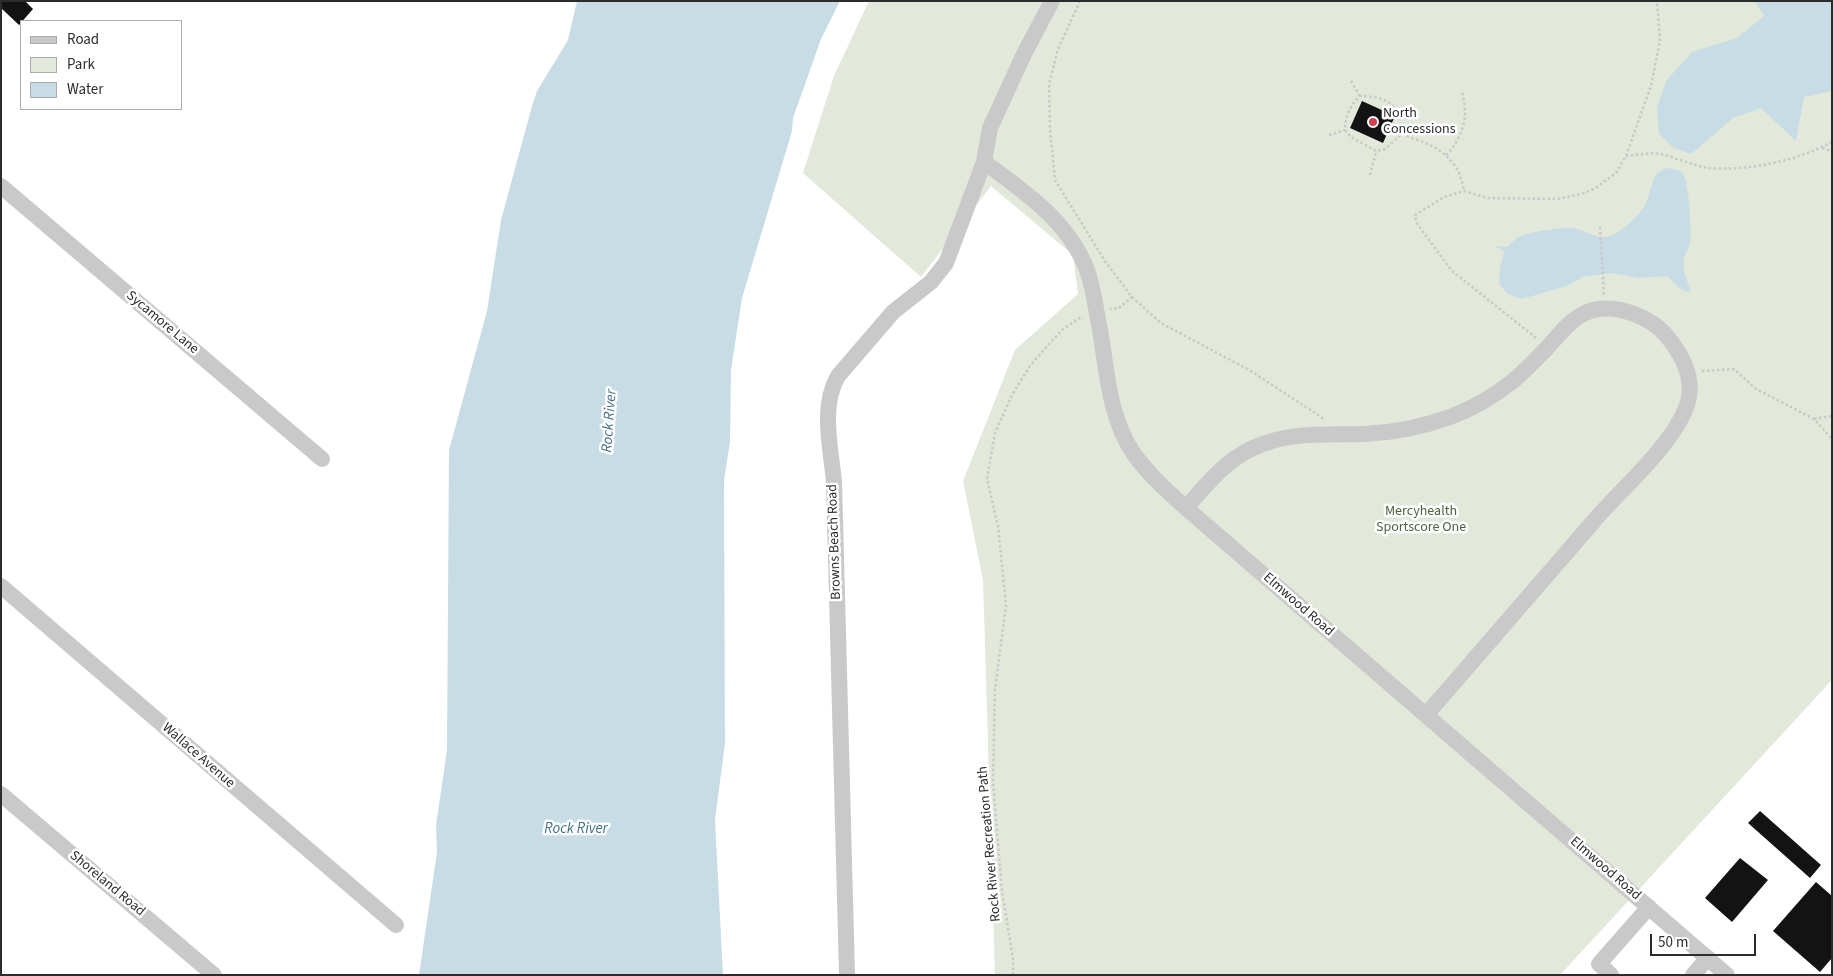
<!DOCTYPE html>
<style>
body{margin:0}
#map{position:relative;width:1833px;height:976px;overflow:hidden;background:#fff;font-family:"Source Sans 3",sans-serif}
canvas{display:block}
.frame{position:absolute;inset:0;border:2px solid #2c2c2c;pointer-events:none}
.legend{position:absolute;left:20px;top:20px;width:162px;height:90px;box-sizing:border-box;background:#fff;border:1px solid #ababab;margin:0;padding:6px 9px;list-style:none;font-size:15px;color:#2c2c2c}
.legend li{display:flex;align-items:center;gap:10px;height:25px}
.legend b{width:25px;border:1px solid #ababab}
.scale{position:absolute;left:1650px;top:934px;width:106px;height:22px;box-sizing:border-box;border:2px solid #2c2c2c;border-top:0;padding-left:6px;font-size:15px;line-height:18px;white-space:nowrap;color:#2c2c2c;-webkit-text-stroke:4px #fff;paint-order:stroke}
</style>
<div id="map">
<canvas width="1833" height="976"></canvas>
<div class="frame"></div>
<ul class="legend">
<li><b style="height:6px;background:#c9c9c9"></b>Road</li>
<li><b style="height:14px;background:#e2e8da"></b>Park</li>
<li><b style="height:14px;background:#c8dce6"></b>Water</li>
</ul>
<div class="scale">50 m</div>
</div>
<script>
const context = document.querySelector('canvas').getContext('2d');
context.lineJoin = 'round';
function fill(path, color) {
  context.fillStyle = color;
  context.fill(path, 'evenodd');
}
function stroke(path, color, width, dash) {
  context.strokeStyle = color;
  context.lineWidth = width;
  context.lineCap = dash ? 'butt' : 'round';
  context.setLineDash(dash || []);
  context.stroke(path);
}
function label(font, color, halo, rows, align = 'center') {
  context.font = font + ' "Source Sans 3",sans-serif';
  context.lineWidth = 5;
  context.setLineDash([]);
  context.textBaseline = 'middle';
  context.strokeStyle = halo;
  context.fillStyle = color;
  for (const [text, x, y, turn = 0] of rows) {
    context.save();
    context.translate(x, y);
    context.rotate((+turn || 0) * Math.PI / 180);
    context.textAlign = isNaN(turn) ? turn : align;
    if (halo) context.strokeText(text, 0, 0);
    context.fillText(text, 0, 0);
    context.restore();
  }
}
const green = new Path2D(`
 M869 1H1832V680L1560 975H995L983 580 963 481 1015 350 1078 294 1073 255 991 186 921 277 803 173 834 76Z`);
const water = new Path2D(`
 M577 1H840L821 39 793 118 792 131 742 298 731 370 730 442 724 480 725 743 715 820 723 975H419L437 852 436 825 447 750 449 450 487 311 501 220 532 106 537 91 568 40Z
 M1755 1H1832V91L1804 97 1796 141 1761 108 1733 118 1691 154 1674 148 1659 134 1657 108 1666 81 1692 52 1737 38 1764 16Z
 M1669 168C1674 169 1680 170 1683 174 1689 183 1692 232 1690 244 1689 249 1685 253 1684 258 1682 270 1687 281 1691 292L1682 290 1667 276 1639 278 1611 273 1582 277 1569 285 1522 299 1508 294 1499 284 1500 268 1504 251 1494 246 1508 247C1511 243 1515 239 1519 237 1530 232 1561 227 1572 228 1585 229 1599 242 1613 235 1624 229 1637 217 1644 207 1653 193 1649 170 1669 168Z`);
const building = new Path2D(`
 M1 1H25L33 9 19 25 1 8Z
 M1362 101 1395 116 1383 143 1350 128Z
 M1760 811 1821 865 1810 878 1748 823Z
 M1740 858 1768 880 1732 922 1705 898Z
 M1816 882 1832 896V958L1820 972 1773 931Z`);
const path = new Path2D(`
 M1080 1 1058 49 1049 84 1050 130 1055 180 1105 261 1132 297 1119 308 1110 309
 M1351 81 1360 96
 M1404 132 1385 149 1376 151 1351 137 1345 130C1345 117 1350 105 1360 96 1375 96 1393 99 1399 115 1402 123 1399 130 1407 136 1412 139 1420 140 1425 143 1448 153 1460 166 1464 191
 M1329 135 1345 130
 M1822 148 1832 151
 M1446 155C1457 145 1466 125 1465 111 1465 104 1463 97 1462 91
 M1626 156C1637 155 1650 152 1661 154 1677 158 1693 166 1709 168 1751 171 1795 161 1832 142
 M1370 175 1376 152
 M1600 227 1604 296
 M1132 297 1161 323 1251 371 1324 419
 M1536 338 1451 270 1416 222 1415 215 1444 197 1464 191 1488 198 1558 199 1581 194 1594 189 1616 173 1626 156 1651 86 1660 40 1657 1
 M1702 371 1734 369 1756 389 1814 419 1832 439
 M1814 419 1832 416
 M1013 975V959L1002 890 993 783 995 689 1006 606 998 526 987 479 995 433 1012 395 1030 366 1048 345 1063 329 1083 316`);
const minor = new Path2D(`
 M984 162C1024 191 1069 222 1087 270 1094 289 1096 311 1100 330 1107 370 1109 419 1134 454 1149 475 1167 491 1186 508L1727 975
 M1 186 322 459
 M1186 508C1205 486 1224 462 1251 449 1288 431 1324 435 1363 434 1393 433 1422 427 1450 417 1472 409 1494 396 1513 381 1525 371 1536 359 1547 348 1562 332 1575 312 1599 309 1621 306 1651 318 1665 334 1682 354 1696 379 1687 405 1673 445 1621 489 1593 522 1537 586 1482 651 1426 715
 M1 586 396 925
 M1 794 214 975
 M847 975 834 482C831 448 820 407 838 376L893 312 931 282 946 263 984 162 990 128 1024 54 1052 1
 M1611 975 1599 964 1649 907
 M1693 975 1708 958`);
const markers = [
 [1373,122,5,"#d13f52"]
];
const poiNames = [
 ["North",1383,114],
 ["Concessions",1383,130]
];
const streetNames = [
 ["Sycamore Lane",162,323,40],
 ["Browns Beach Road",835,542,-92],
 ["Elmwood Road",1298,605,41],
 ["Wallace Avenue",198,756,41],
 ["Rock River Recreation Path",990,844,-95],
 ["Elmwood Road",1605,869,41],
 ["Shoreland Road",107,884,40]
];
const parkNames = [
 ["Mercyhealth",1421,512],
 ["Sportscore One",1421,528]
];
const waterNames = [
 ["Rock River",610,421,-86],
 ["Rock River",576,830]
];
fill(green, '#e2e8da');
fill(water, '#c8dce6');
fill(building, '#131313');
stroke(path, '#c9c9c9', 2.5, [2.5, 2.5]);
stroke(minor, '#c9c9c9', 16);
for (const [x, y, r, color] of markers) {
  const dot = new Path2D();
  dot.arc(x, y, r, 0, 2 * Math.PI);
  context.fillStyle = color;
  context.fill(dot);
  stroke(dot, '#fff', 2);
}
label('14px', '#2c2c2c', '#fff', poiNames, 'left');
label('14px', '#2c2c2c', '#fff', streetNames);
label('14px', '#51623e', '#fff', parkNames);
label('italic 15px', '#436e84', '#fff', waterNames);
</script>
